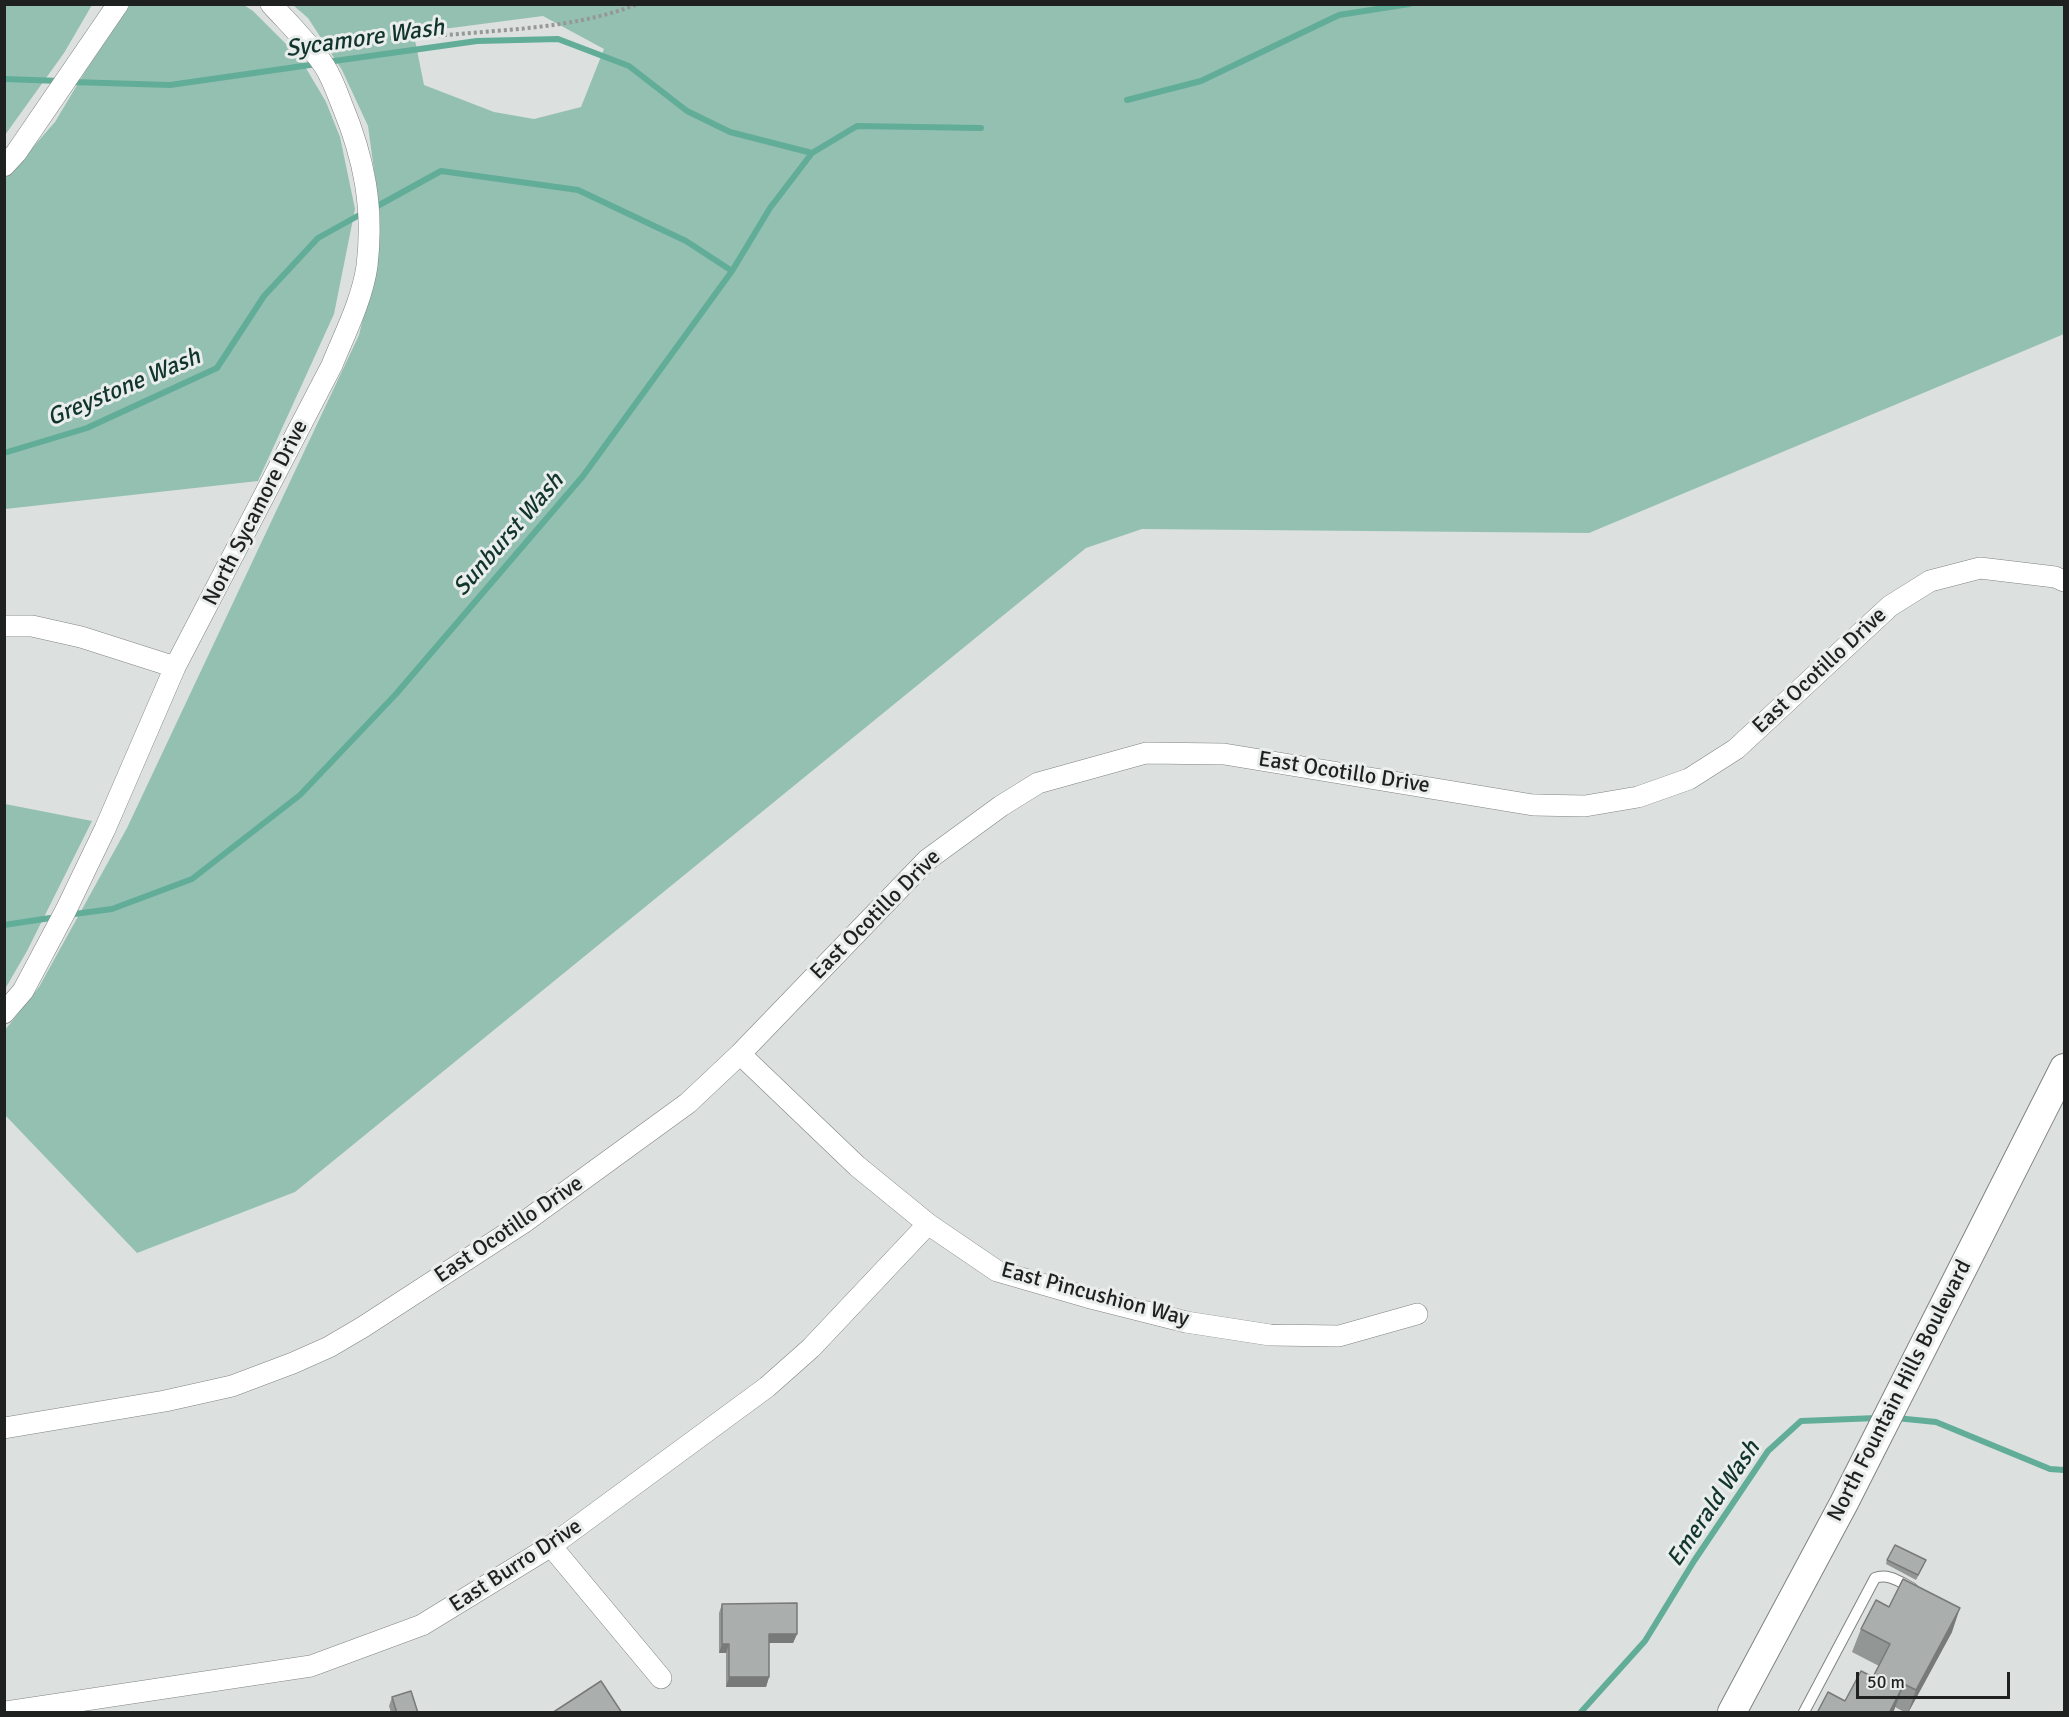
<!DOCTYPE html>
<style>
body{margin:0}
#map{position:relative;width:2069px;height:1717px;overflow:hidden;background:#dce0df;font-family:Signika,sans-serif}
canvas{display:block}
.frame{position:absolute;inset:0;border:6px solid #1f2020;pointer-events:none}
.scale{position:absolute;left:1856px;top:1672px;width:154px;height:27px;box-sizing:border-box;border:3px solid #1f2020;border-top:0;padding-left:8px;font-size:18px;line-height:21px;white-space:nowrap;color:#1f2020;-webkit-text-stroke:4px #e9edec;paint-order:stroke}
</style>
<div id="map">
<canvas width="2069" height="1717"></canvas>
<div class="frame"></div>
<div class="scale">50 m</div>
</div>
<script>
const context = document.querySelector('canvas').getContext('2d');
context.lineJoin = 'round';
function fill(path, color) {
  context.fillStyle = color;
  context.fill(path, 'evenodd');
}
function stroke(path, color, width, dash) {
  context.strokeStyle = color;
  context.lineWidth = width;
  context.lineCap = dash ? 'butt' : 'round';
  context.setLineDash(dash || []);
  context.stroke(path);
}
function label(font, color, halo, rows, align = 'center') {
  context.font = font + ' Signika,sans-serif';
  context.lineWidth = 6;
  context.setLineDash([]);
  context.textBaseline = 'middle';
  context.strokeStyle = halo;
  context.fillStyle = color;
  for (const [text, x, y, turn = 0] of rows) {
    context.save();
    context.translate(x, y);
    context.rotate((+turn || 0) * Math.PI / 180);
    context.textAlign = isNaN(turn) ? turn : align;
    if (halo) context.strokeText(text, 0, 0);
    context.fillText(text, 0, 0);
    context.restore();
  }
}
const green = new Path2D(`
 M5 4 92 5 64 53 5 135Z
 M130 5H244L253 11 300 58 326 102 340 137 355 209 334 314 258 481 5 509V179L55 122 86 70Z
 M293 5H2064V334L1589 533 1142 529 1086 548 295 1192 137 1253 5 1115V1030L39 987 127 828 359 335 373 277 380 215 368 126 342 70 308 18ZM543 16 604 49 581 107 534 119 494 112 424 85 413 30 451 28Z
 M5 804 92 821 27 951 5 989Z`);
const stream = new Path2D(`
 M327 62 477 41 558 39 629 66 687 111 730 132 812 153
 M4 79 61 81
 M71 82 170 85 317 64
 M1127 100 1201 81 1339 15 1409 4
 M372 209 441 171 578 190 686 241 732 271
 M4 453 87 428 217 368 264 296 318 238 363 213
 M67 915 112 909 192 879 300 795 396 694 583 476 732 271 770 208 812 153 857 126 981 128
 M4 925 57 917
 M1896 1418 1936 1422 2050 1469 2064 1470
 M1581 1712 1645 1641 1694 1561 1768 1451 1801 1421 1877 1418`);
const path = new Path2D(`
 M330 40C385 39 440 36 495 31 545 27 591 22 638 4`);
const lane = new Path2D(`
 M1804 1712 1875 1578C1888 1573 1900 1582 1912 1588`);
const street = new Path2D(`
 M4 166 16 153 118 4
 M4 626H32L81 637 175 667
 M4 1013 23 991 66 910 105 829 175 667 332 365C345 333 362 300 367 266 374 207 364 158 342 105 337 92 332 78 325 67 310 44 290 25 271 4
 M740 1054 857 1166 928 1224 997 1271 1087 1297 1186 1322 1270 1335 1339 1336 1417 1314
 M4 1428 165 1401 232 1386 293 1363 329 1347 363 1327 523 1223 688 1103 740 1054 927 860 1001 806 1038 783 1146 753 1224 754 1533 805 1585 806 1638 797 1689 779 1736 749 1890 606 1930 581 1980 568 2055 577 2064 581
 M551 1546 661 1678
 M6 1712 311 1666 422 1625 551 1546 767 1387 811 1348 928 1224`);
const secondary = new Path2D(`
 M1732 1712 1844 1503 2064 1068`);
const wall = new Path2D(`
 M1887 1560 1924 1565 1916 1580 1886 1564Z
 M722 1604 797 1634 793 1643H769V1677L766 1687H726V1653H719V1613Z
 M1889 1607 1952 1632 1908 1713H1906L1895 1707 1893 1713H1817L1845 1701 1873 1677 1879 1666 1852 1652 1861 1629Z
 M392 1697 418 1713H391L389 1706Z`);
const shadedWall = new Path2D(`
 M1960 1608 1952 1632 1908 1713 1916 1690Z
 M769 1634H797L793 1643H766Z
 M722 1644H729L726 1653H719Z
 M729 1677H769L766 1687H726Z
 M1904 1684 1893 1713H1889Z`);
const building = new Path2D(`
 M1895 1545 1926 1560 1918 1575 1887 1560Z
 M1903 1579 1960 1608 1916 1690 1904 1684 1889 1713H1817L1828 1692 1845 1701 1861 1671 1873 1677 1890 1644 1861 1629 1876 1600 1889 1607Z
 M797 1603V1634H769V1677H729V1644H722V1604Z
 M601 1681 622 1713H552Z
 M411 1691 418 1713H397L392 1697Z`);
const streetNames = [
 ["North Sycamore Drive",256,513,-63],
 ["East Ocotillo Drive",1820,671,-43],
 ["East Ocotillo Drive",1344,773,9],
 ["East Ocotillo Drive",876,915,-45],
 ["East Ocotillo Drive",509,1230,-34],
 ["East Pincushion Way",1095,1295,15],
 ["North Fountain Hills Boulevard",1900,1391,-63],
 ["East Burro Drive",516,1566,-33]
];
const waterNames = [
 ["Sycamore Wash",365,39,-8],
 ["Greystone Wash",124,388,-23],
 ["Sunburst Wash",509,535,-49],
 ["Emerald Wash",1714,1504,-56]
];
fill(green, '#94c0b2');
stroke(stream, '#62ad98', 6);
stroke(lane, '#7f8381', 12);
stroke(street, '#7f8381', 22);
stroke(secondary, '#7f8381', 30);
stroke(path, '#959897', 4, [3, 3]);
stroke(lane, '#fff', 10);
stroke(street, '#fff', 21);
stroke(secondary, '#fff', 28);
fill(wall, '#929694');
fill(shadedWall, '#777a78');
fill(building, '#aaaeac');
stroke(building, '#777a78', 1.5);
label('22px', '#1f2020', '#e9edec', streetNames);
label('italic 24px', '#11352c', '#e9edec', waterNames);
</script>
